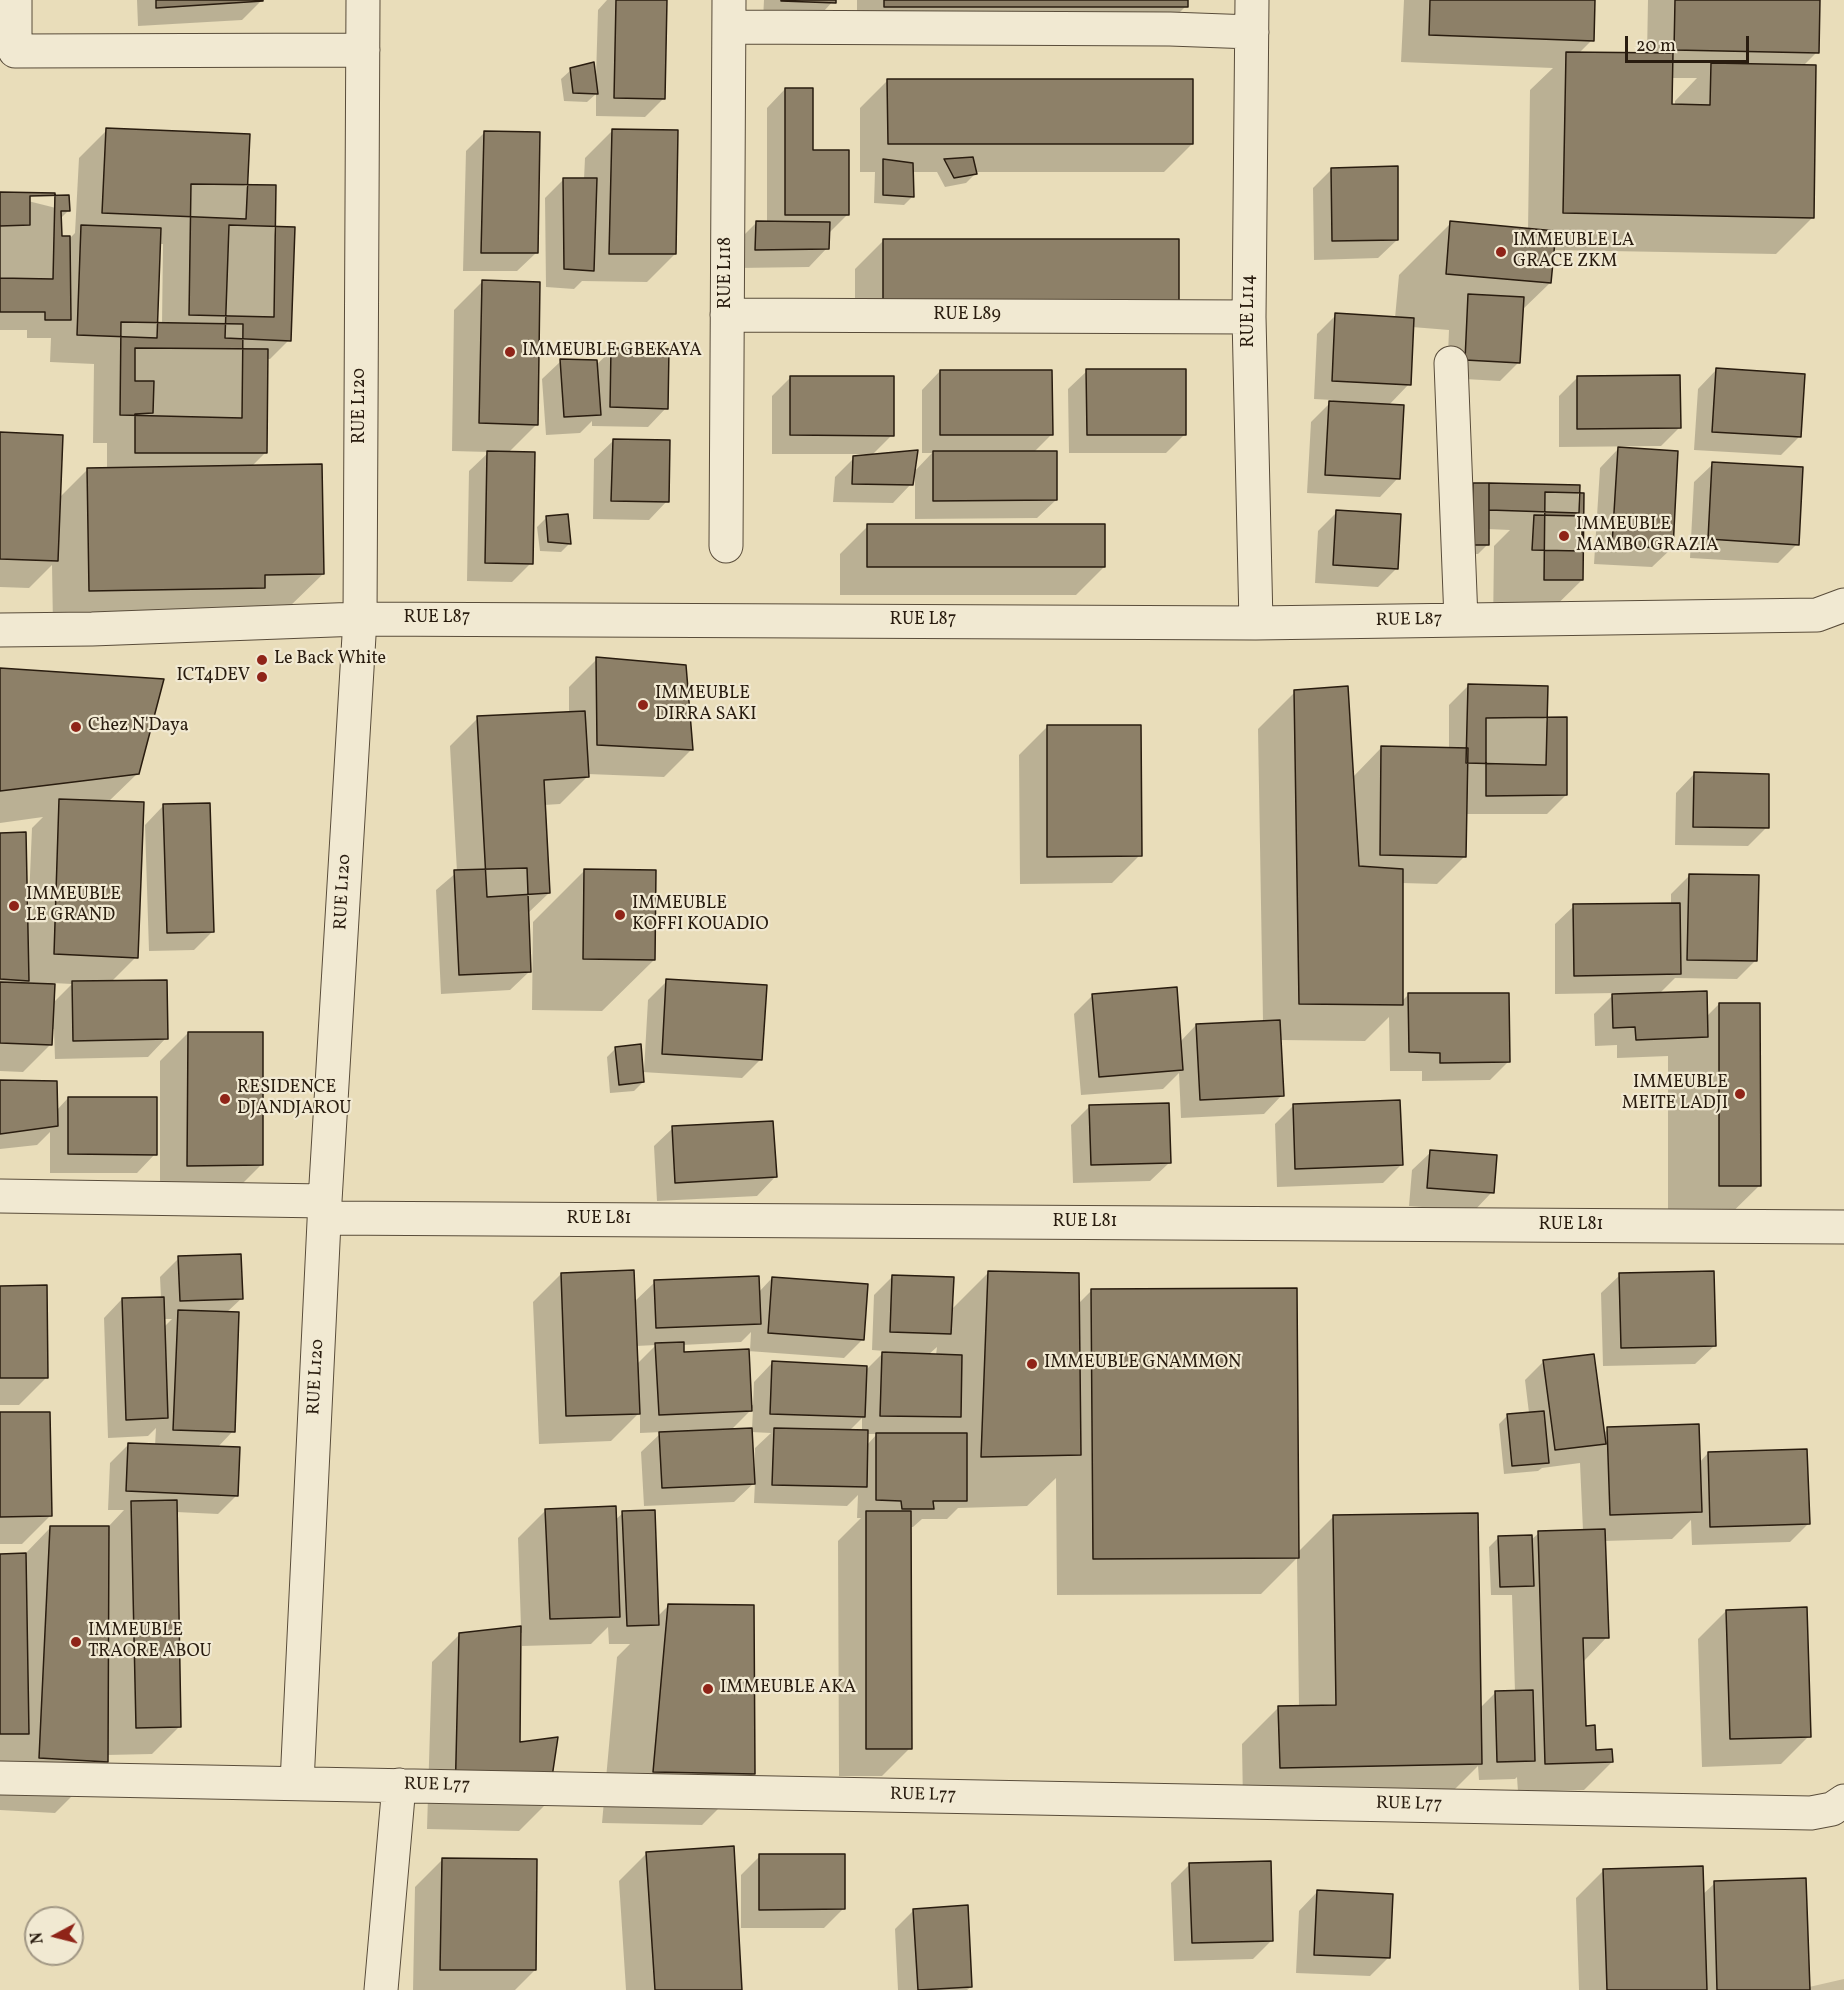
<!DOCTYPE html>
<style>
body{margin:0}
#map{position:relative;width:1844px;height:1990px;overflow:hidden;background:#e9ddba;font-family:Vollkorn,serif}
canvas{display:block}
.north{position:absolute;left:24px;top:1906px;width:60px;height:60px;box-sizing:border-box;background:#f1e9d2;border:2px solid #a19784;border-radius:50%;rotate:263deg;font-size:16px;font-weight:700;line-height:24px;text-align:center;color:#291c0f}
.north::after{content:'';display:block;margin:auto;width:21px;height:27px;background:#8f2418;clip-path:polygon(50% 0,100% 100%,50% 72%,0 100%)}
.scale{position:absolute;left:1625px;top:36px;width:124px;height:27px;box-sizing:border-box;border:3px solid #291c0f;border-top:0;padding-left:8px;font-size:18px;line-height:21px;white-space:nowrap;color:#291c0f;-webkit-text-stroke:4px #f1e9d2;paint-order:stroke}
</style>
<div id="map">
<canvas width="1844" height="1990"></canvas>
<div class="north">N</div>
<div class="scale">20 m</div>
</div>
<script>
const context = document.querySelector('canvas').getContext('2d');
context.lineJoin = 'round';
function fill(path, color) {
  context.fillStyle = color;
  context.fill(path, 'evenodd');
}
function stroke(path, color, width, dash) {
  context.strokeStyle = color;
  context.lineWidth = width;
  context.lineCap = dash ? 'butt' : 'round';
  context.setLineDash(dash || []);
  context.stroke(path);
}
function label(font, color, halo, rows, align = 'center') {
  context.font = font + ' Vollkorn,serif';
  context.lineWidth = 4.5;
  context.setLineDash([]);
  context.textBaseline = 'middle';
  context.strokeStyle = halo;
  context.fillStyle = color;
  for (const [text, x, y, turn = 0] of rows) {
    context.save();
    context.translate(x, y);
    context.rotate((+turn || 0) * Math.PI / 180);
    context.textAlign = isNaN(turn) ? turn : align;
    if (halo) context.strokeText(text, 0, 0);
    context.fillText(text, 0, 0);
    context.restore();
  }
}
const green = new Path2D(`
 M1844 1979V1990H1796Z`);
const shadow = new Path2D(`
 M137 0H261V1L242 20 138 26Z
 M607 0H666L664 98 645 117 596 116V94L587 102 564 101 561 79 571 70 596 77 598 10Z
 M764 0H834L815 21 763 19Z
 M857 0H1186V6L1158 34H857Z
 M1404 0H1593L1592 40 1579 53 1647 54 1648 0H1818L1817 52 1803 66 1813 217 1776 254 1553 250 1550 283 1521 311 1518 363 1500 381 1447 378 1449 330 1412 327 1409 384 1388 406 1398 478 1380 497 1307 493 1311 422 1333 400 1314 399 1317 334 1336 315 1395 318 1399 275 1451 223 1528 230 1530 90 1553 68 1401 62ZM1671 78H1697L1675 101V106H1671Z
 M888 80 1192 144 1164 172H975V174L966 183 945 187 937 172H912L913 196 904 205 874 203 875 172H860V108Z
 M785 89 812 151 848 214 829 233 827 248 809 267 737 268 738 241 757 222 767 223V108Z
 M107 130 246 186 274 228 289 340 270 359H266V452L251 467 323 574 286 610 53 627 52 565 29 588 0 587V434L59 498 87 470 107 469V443H93L94 364 50 362 51 338H27V330H0V194L68 211 60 219V237L68 240 75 233 79 158ZM159 244H163L162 324H156Z
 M613 130 675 254 647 282 582 281 574 289 546 287 545 198 564 179H584L585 158Z
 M484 133 536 253 517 271H463L466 151Z
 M1332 169 1397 240 1378 258 1314 260 1313 188Z
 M883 241 1150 329 855 330V269Z
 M482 282 537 424 508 453 531 563 512 582 467 581 469 471 489 452 452 451 454 310Z
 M612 350 666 408 648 427 592 426V421L580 433 546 435 542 379 561 361 596 365Z
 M1716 370 1800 436 1781 455 1694 450 1698 389Z
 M940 371 1051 435 1034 452 1056 500 1037 518 915 519V474H913L911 484 893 503 833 502 835 477 854 458 869 456V454H772V396L790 378 892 435 871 456 913 473 932 453H922V390Z
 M1087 371 1185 434 1166 453H1069L1068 389Z
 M1578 377 1680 427 1661 446 1559 447V396Z
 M613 441 667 501 649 520 593 519 594 459Z
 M1618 449 1671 549 1652 567 1594 564 1600 468Z
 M1713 464 1797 544 1778 563 1690 558 1694 482Z
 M1474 485 1578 487 1582 580 1530 631H1493L1494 546 1510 530 1487 529V545L1478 554H1464L1465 494Z
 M1337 512 1397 568 1378 587 1315 583 1318 531Z
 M546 518 570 543 561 552 540 551 537 527Z
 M868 526 1104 567 1076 595H840V554Z
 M597 659 692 749 664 777 588 774V776L560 804 544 805 549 893 527 914 529 972 510 990 441 994 436 890 457 872 450 746 478 718 569 713V687Z
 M0 669 138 773 108 802 136 957 111 982 166 1038 148 1057 55 1059 54 1029H52L51 1044 23 1072 0 1071V835L26 922H28L32 828 43 817 0 823ZM53 983 72 984 53 1003Z
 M1468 686 1546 719 1566 795 1547 814H1466L1465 856 1437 884 1402 883V1001L1408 995 1508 1062 1490 1080 1422 1081V1071H1390L1389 1017 1365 1041 1280 1040 1282 1095 1264 1114 1181 1118 1179 1073 1163 1089 1081 1095 1074 1014 1093 995 1180 1042 1196 1025 1263 1022 1258 729 1295 692 1352 778 1382 747 1449 749V705Z
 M1047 727 1140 855 1112 883 1020 884 1019 755Z
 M1694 774 1767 827 1748 846 1675 845 1676 793Z
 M163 806 213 931 194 950 149 951 145 825Z
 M585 870 654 960 602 1011 532 1010 533 922Z
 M1690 875 1756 960 1737 979 1675 978 1659 994 1706 1017 1719 1004 1759 1186 1707 1237H1668V1056L1617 1058V1045L1595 1046 1594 1014 1615 993 1555 994V924L1574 906 1671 904V894Z
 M667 981 761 1059 742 1078 642 1072 643 1082 634 1091 610 1093 607 1057 616 1048 644 1071 648 1000Z
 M188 1033 261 1165 233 1193H160V1061Z
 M0 1081 56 1111 68 1098 155 1154 137 1173H50V1132L37 1145 0 1149Z
 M1294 1105 1401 1165 1383 1183 1277 1187 1275 1124Z
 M1090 1106 1169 1163 1150 1181 1073 1183 1071 1125Z
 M673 1128 775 1177 757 1196 657 1201 654 1146Z
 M1431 1152 1492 1192 1474 1211 1409 1206 1412 1170Z
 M179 1258 242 1298 226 1313 233 1431 217 1448 237 1495 218 1514 176 1512 180 1726 152 1754 107 1755V1761L55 1813 0 1810V1555H24L50 1528 108 1527 124 1510H108L110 1463 128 1445 155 1446 156 1428 148 1436 108 1438 104 1318 122 1299 161 1298 160 1277ZM163 1319H172L164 1327Z
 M989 1272 1078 1304 1091 1291 1297 1553 1333 1517 1480 1708 1495 1693 1515 1692 1512 1595H1491L1489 1547 1498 1538 1531 1540 1539 1533 1583 1531 1580 1463 1542 1468 1538 1471 1504 1474 1499 1424 1508 1415 1529 1413 1525 1380 1544 1361 1603 1434 1608 1429 1699 1463 1708 1453 1808 1524 1790 1542 1692 1545 1691 1520 1672 1539 1604 1541 1607 1637 1583 1662 1585 1727 1595 1751 1612 1762 1584 1790 1518 1792 1517 1777 1515 1779 1479 1780 1478 1766 1444 1800 1243 1804 1242 1744 1279 1707H1299L1297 1558 1261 1594 1057 1595 1056 1478 1027 1506 958 1508 947 1519H922L913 1527H909L910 1748 882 1776H839L838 1541 861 1518H857L858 1495 847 1506 754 1503 755 1482 734 1502 644 1506 641 1452 662 1432 640 1433V1412L611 1441 539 1444 533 1302 561 1274 634 1302 655 1282 758 1293 772 1278 863 1339 844 1358 748 1351 750 1405H753L754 1382 772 1363 865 1371 885 1351 872 1350 874 1295 893 1276 951 1310ZM751 1332 750 1351 683 1353 682 1345 741 1342ZM656 1345 637 1364 636 1346ZM937 1347 936 1355H928ZM753 1408 752 1430 730 1431ZM862 1418V1431H849ZM751 1432 771 1433 755 1448V1469H753ZM867 1434H877L867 1445Z
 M1620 1275 1714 1346 1695 1364 1603 1366 1601 1293Z
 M0 1288 47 1377 19 1405H0Z
 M0 1414 50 1516 22 1544H0Z
 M546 1510 615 1520 623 1513 658 1616 669 1605 753 1774 702 1825 602 1823 617 1657 630 1644H609L608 1627 591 1644 522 1646V1633H519L518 1744 547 1803 519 1831 427 1829 432 1662 460 1634 521 1627 518 1538Z
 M1726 1611 1809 1736 1781 1764 1702 1767 1698 1639Z
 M647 1853 741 1990H626L619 1881Z
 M760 1856 843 1909 824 1928H741V1875Z
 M443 1859 535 1970 515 1990H413L415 1887Z
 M1190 1864 1271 1941 1253 1959 1174 1961 1171 1883Z
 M1604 1870 1702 1895 1715 1883 1808 1990H1579L1576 1898Z
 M1317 1892 1389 1957 1370 1976 1296 1973 1299 1911Z
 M914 1910 971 1987 967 1990H898L895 1929Z`);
const building = new Path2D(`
 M156 0H263V1L156 8Z
 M616 0H667L665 99 614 98Z
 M781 0H836V3L781 1Z
 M884 0H1188V7H884Z
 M1430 0H1595L1594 41 1429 35Z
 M1675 0H1820L1819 53 1674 50Z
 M1566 52 1673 53 1672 104 1710 105 1711 63 1816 65 1814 218 1563 213Z
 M594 62 598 94 573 93 570 68Z
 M887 79H1193V144H888Z
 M785 88H813V150H849V215H785Z
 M106 128 250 134 246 219 102 213Z
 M612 129 678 130 676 254H609Z
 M484 131 540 132 538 253H481Z
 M973 157 977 174 954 178 944 159Z
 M883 159 913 163 914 197 883 195Z
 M1398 166V240L1332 241 1331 168Z
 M563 178H597L594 271 564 269Z
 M191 184 276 185 274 317 189 315Z
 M0 192 55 193 53 279 0 278Z
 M69 195 70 211H61L62 236H70L71 320H45V312H0V226L30 225V196Z
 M756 221 830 222 829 249 755 250Z
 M1450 221 1556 231 1551 283 1446 274Z
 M81 225 161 228 157 338 77 335Z
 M229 225 295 227 291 341 225 338Z
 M883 239H1179V302H883Z
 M482 280 540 282 538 425 479 423Z
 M1468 294 1524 297 1520 363 1465 360Z
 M1335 313 1414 318 1411 385 1332 381Z
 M121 322 243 324 242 418 120 415Z
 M135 348 268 349 267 453H135V414L153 413 154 381H135Z
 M611 348 669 349 668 409 610 407Z
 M560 359 597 360 601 415 564 417Z
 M1716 368 1805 374 1801 437 1712 432Z
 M1086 369H1186V435H1087Z
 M940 370H1052L1053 435H940Z
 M1680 375 1681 428 1577 429V376Z
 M790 376H894V436L790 435Z
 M1329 401 1404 405 1400 479 1325 475Z
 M0 432 63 435 58 561 0 559Z
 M613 439 670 440 669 502 611 501Z
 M1618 447 1678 451 1673 549 1612 545Z
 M918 450 913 485 852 484 853 456Z
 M487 451 535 452 533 564 485 563Z
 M933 451H1057V500L933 501Z
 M1712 462 1803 467 1799 545 1708 539Z
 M322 464 324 574 265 575V588L89 591 87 468Z
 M1473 483H1489V545H1472Z
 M1489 483 1580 485 1579 513 1489 510Z
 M1545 492 1584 493 1583 580H1544Z
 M1336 510 1401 514 1398 569 1333 565Z
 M568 514 571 544 548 542 546 516Z
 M1534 515 1582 516V551L1532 550Z
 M867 524H1105V567H867Z
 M596 657 686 665 693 750 597 745Z
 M0 668 164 679 139 774 0 791Z
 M1468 684 1548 686 1546 765 1466 763Z
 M1348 686 1359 866 1403 869V1005L1299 1004 1294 690Z
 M585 711 589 777 544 780 550 893 487 897 477 716Z
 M1567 717V795L1486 796V718Z
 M1047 725H1141L1142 856 1047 857Z
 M1381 746 1468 748 1466 857 1380 855Z
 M1694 772 1769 774V828L1693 827Z
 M59 799 144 802 138 958 54 954Z
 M210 803 214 932 167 933 163 804Z
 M26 832 29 981 0 979V833Z
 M527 868 531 972 459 975 454 870Z
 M584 869 656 870 655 960 583 959Z
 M1689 874 1759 875 1757 961 1687 960Z
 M1680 903 1681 974 1574 976 1573 904Z
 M666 979 767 985 762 1060 662 1054Z
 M167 980 168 1039 73 1041 72 981Z
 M0 982 55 984 52 1045 0 1043Z
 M1177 987 1183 1070 1099 1077 1092 994Z
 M1707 991 1708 1037 1636 1040 1635 1027 1613 1028 1612 994Z
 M1408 993H1509L1510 1062 1440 1063V1053L1409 1052Z
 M1719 1003H1760L1761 1186H1719Z
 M1280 1020 1284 1096 1200 1100 1196 1024Z
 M188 1032H263V1165L187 1166Z
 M641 1044 644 1082 619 1085 615 1047Z
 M0 1080 57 1081 58 1126 0 1134Z
 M68 1097H157V1155L68 1154Z
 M1400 1100 1403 1165 1295 1169 1293 1104Z
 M1169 1103 1171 1163 1091 1165 1089 1105Z
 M773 1121 777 1177 675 1183 672 1126Z
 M1430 1150 1497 1155 1494 1193 1427 1188Z
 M241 1254 243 1299 180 1301 178 1256Z
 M634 1270 640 1414 566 1416 561 1273Z
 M988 1271 1079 1273 1081 1455 981 1457Z
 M1714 1271 1716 1346 1621 1348 1619 1273Z
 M892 1275 954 1277 951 1334 890 1332Z
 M759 1276 761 1324 656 1328 654 1280Z
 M772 1277 868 1284 864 1340 768 1333Z
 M47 1285 48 1378H0V1286Z
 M1297 1288 1299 1558 1093 1559 1091 1289Z
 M164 1297 168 1418 126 1420 122 1298Z
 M178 1310 239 1312 235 1432 173 1430Z
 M684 1342V1352L749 1349 752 1411 659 1415 655 1343Z
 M882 1352 962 1355 961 1417 880 1416Z
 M1594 1354 1606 1444 1555 1450 1543 1360Z
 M772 1361 867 1366 865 1417 770 1414Z
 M1544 1411 1549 1463 1512 1466 1507 1414Z
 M0 1412H50L52 1516 0 1517Z
 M1699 1424 1702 1512 1610 1515 1607 1427Z
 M752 1428 755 1484 662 1488 659 1432Z
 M774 1428 868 1430 867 1487 772 1485Z
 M876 1433H967V1501H933L934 1509H902L901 1501 876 1500Z
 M128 1443 240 1447 238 1496 126 1491Z
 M1807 1449 1810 1524 1710 1527 1708 1452Z
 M177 1500 181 1727 136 1728 131 1501Z
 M616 1506 620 1617 550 1619 545 1509Z
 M655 1510 659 1625 627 1626 622 1511Z
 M866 1511H911L912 1749H866Z
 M1478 1513 1482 1764 1280 1768 1278 1706 1336 1705 1333 1515Z
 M50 1526H109L108 1762 39 1758Z
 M1605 1529 1609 1638H1583L1586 1726 1595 1725 1596 1750 1612 1749 1613 1762 1545 1764 1538 1531Z
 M1532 1535 1534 1586 1500 1587 1498 1536Z
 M26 1553 29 1734H0V1554Z
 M668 1604 754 1605 755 1774 653 1772Z
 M1807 1607 1811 1737 1730 1739 1726 1610Z
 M521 1626 520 1742 558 1737 548 1804 455 1801 459 1633Z
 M1533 1690 1535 1761 1497 1762 1495 1691Z
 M734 1846 742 1990H655L646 1852Z
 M759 1854H845V1909L759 1910Z
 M442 1858 537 1859 536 1970H440Z
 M1271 1861 1273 1941 1192 1943 1189 1863Z
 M1703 1866 1707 1990H1607L1603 1869Z
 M1806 1878 1810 1990H1717L1714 1881Z
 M1317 1890 1393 1894 1390 1958 1314 1955Z
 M968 1905 972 1987 918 1990 913 1909Z`);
const street = new Path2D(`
 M15 0V51L363 50
 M1252 0 1249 317 1256 623
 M729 27 1170 29 1252 32
 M727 315 1249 317
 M1451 363 1461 620
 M726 546 729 0
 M0 630 92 629 360 619 1256 623 1817 615 1844 605
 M0 1196 325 1201
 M325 1218 1844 1227
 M0 1778 1811 1813 1832 1809 1844 1801
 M297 1783 325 1201 360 619 363 0
 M381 1990 399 1785`);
const markers = [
 [1501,252,6,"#8f2418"],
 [510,352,6,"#8f2418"],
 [1564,536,6,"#8f2418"],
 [262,660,6,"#8f2418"],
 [262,677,6,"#8f2418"],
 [643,705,6,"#8f2418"],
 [76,727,6,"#8f2418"],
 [14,906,6,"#8f2418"],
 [620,915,6,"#8f2418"],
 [1740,1094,6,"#8f2418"],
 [225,1099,6,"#8f2418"],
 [1032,1364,6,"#8f2418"],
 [76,1642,6,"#8f2418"],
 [708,1689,6,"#8f2418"]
];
const poiNames = [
 ["IMMEUBLE LA",1513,242],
 ["GRACE ZKM",1513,263],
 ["IMMEUBLE GBEKAYA",522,352],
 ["IMMEUBLE",1576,526],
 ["MAMBO GRAZIA",1576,547],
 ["Le Back White",274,660],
 ["ICT4DEV",250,677,"right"],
 ["IMMEUBLE",655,695],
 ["DIRRA SAKI",655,716],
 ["Chez N'Daya",88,727],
 ["IMMEUBLE",26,896],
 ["LE GRAND",26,917],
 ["IMMEUBLE",632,905],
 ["KOFFI KOUADIO",632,926],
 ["IMMEUBLE",1728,1084,"right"],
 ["MEITE LADJI",1728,1105,"right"],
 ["RESIDENCE",237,1089],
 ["DJANDJAROU",237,1110],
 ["IMMEUBLE GNAMMON",1044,1364],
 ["IMMEUBLE",88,1632],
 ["TRAORE ABOU",88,1653],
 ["IMMEUBLE AKA",720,1689]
];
const streetNames = [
 ["RUE L118",727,273,-90],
 ["RUE L114",1250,311,-90],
 ["RUE L89",967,316],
 ["RUE L120",361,406,-90],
 ["RUE L87",437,619],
 ["RUE L87",923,621],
 ["RUE L87",1409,621,-1],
 ["RUE L120",344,892,-87],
 ["RUE L81",599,1220],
 ["RUE L81",1085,1223],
 ["RUE L81",1571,1226],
 ["RUE L120",317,1377,-87],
 ["RUE L77",437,1786,1],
 ["RUE L77",923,1796,1],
 ["RUE L77",1409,1805,1]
];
fill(green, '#c8bc9d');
fill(shadow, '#0003');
fill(building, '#8d8068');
stroke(building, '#291c0f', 1.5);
stroke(street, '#594c3a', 35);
stroke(street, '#f1e9d2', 33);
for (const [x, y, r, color] of markers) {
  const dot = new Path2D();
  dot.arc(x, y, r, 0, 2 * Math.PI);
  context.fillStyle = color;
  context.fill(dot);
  stroke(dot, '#f1e9d2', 2);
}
label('18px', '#291c0f', '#f1e9d2', poiNames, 'left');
label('18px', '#291c0f', '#f1e9d2', streetNames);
</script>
